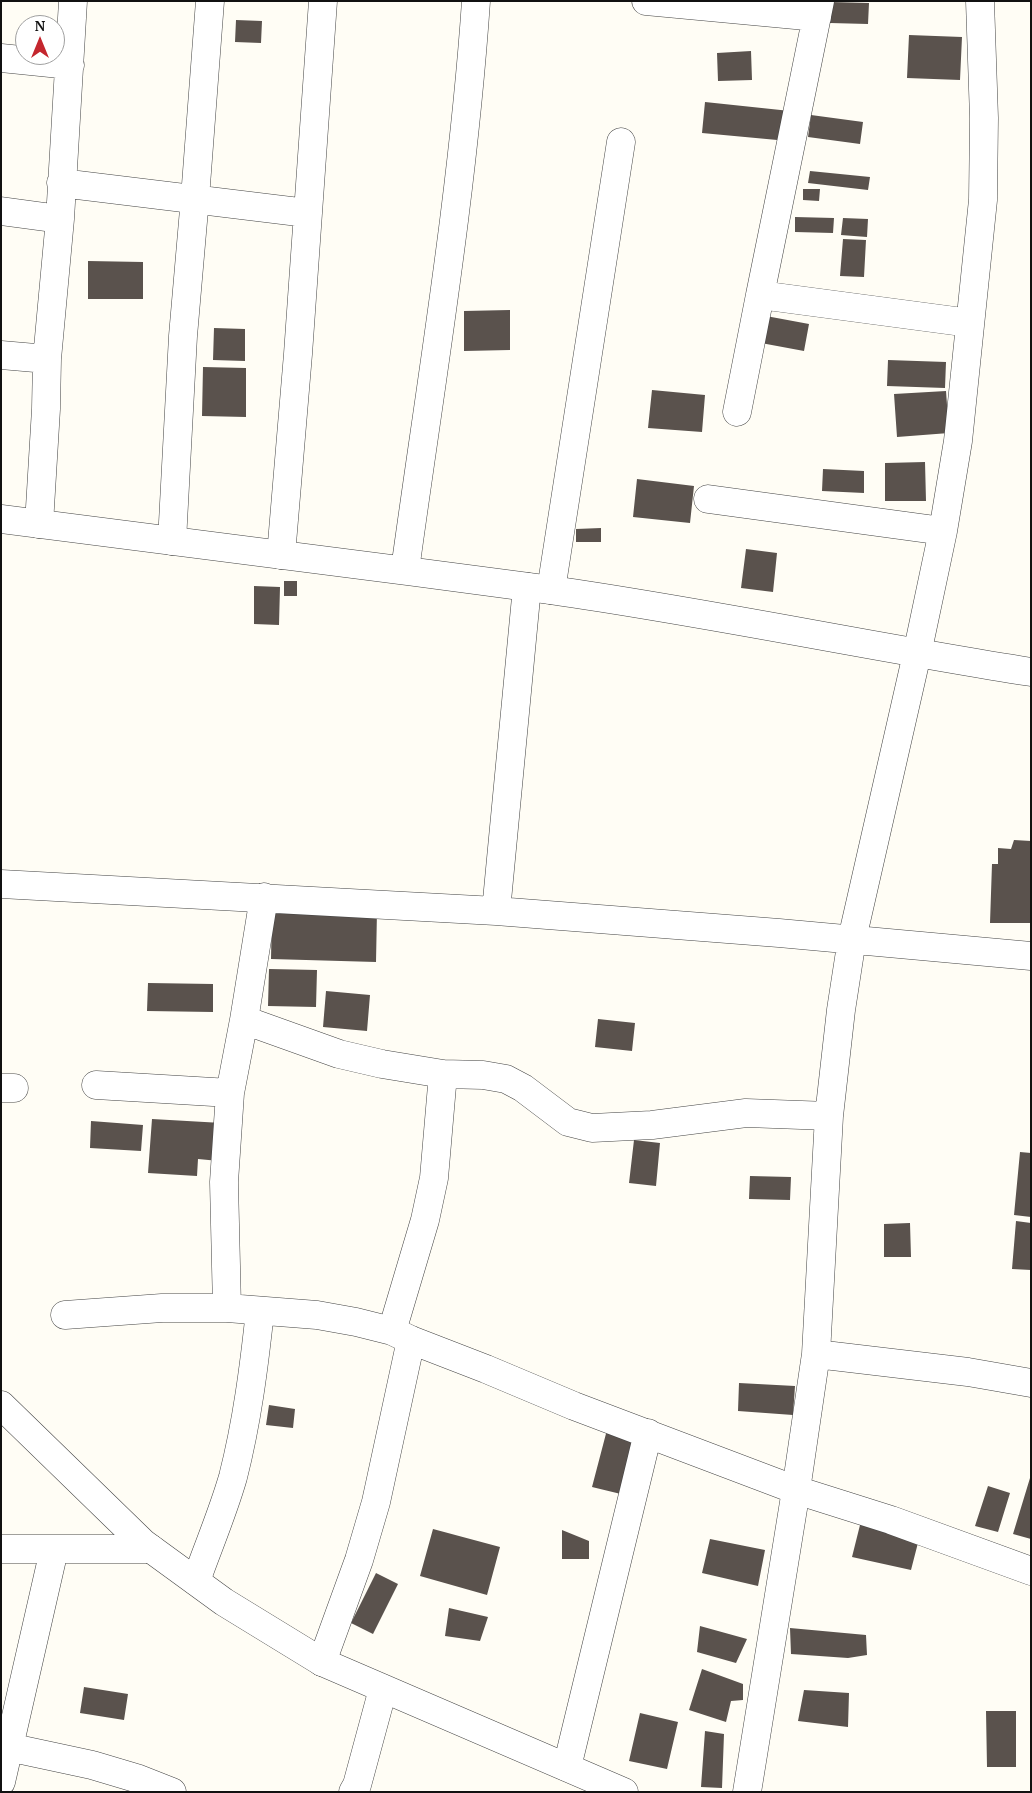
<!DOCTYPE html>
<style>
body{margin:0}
#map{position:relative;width:1032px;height:1793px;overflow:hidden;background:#fffdf5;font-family:"PT Serif",serif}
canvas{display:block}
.frame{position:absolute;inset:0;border:2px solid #111;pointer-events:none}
.north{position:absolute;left:15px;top:15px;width:50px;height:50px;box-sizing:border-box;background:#fff;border:1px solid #a0a0a0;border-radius:50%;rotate:0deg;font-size:14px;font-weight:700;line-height:20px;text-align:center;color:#111}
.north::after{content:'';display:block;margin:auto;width:18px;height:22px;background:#c4262e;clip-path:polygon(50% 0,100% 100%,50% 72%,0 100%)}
</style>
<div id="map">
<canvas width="1032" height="1793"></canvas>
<div class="frame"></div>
<div class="north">N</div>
</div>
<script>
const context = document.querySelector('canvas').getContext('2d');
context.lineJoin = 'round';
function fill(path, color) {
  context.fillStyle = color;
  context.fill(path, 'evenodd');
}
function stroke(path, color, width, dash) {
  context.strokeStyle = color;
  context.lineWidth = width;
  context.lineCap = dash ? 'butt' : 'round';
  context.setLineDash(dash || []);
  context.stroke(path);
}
const building = new Path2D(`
 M831 2 869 3 868 24 830 23Z
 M236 20 262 21 261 43 235 42Z
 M909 35 962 37 960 80 907 78Z
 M751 51 752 80 718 81 717 53Z
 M705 102 790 111 788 141 702 133Z
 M811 115 863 122 860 144 808 137Z
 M810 171 870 177 868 190 808 183Z
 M803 189H820L819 201 803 200Z
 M795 217 834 218 833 233 795 232Z
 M843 218 868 219 867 237 841 235Z
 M843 239 866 240 864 277 840 276Z
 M88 261 143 262V299H88Z
 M510 310V350L464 351V311Z
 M766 316 809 324 804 351 761 343Z
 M214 328 245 329V361L213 360Z
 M888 360 946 362 945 388 887 386Z
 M203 367 246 368V417L202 416Z
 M652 390 705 395 702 432 648 428Z
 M946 391 949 433 897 437 894 394Z
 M925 462 926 501H885V463Z
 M823 469 864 471V493L822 491Z
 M637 479 694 486 690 523 633 517Z
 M601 528V542H576V529Z
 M746 549 777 553 773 592 741 588Z
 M284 581H297V596H284Z
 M254 586 280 587 279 625 254 624Z
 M1014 840 1031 841V923H990L992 864H998V848L1011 849Z
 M272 908 377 911 376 962 271 959Z
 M269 969 317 970 316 1007 268 1006Z
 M148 983 213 984V1012L147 1011Z
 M326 991 370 995 367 1031 323 1027Z
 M598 1019 635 1023 632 1051 595 1047Z
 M152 1119 222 1123 219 1161 198 1159 197 1176 148 1173Z
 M91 1121 143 1125 141 1151 90 1148Z
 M634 1140 660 1143 656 1186 629 1183Z
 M1020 1152 1031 1153V1217L1014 1215Z
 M750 1176 791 1177 790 1200 749 1199Z
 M1016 1221 1031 1223V1270L1012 1269Z
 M910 1223 911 1257H884V1224Z
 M739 1383 795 1386 793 1415 738 1411Z
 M269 1405 295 1409 293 1428 266 1425Z
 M608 1426 641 1434 625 1495 592 1487Z
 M1030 1478H1031V1539L1013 1534Z
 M988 1486 1010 1493 998 1532 975 1526Z
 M861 1521 920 1535 911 1570 852 1557Z
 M433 1529 500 1547 487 1595 420 1576Z
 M562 1530 589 1541V1559H562Z
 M710 1539 765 1550 758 1586 702 1573Z
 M376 1573 398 1584 373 1634 351 1623Z
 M449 1608 488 1617 480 1641 445 1636Z
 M700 1626 747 1639 736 1663 697 1652Z
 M790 1628 866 1635 867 1655 848 1658 791 1654Z
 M702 1669 743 1684V1700L731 1701 726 1722 689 1710Z
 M84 1687 128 1694 124 1720 80 1713Z
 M804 1690 849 1693 848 1727 798 1721Z
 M986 1711H1016V1767H987Z
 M640 1713 678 1722 667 1769 629 1761Z
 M705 1731 724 1734 722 1788 701 1787Z`);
const minor = new Path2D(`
 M646 1 817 17
 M820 1 760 295 970 323
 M1 58 70 65
 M61 183 307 213
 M1 211 60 219
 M1 355 47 359
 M737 412 760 295
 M708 499 943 531
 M39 524 46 409 47 359 60 219 73 1
 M172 541 183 336 195 198 210 1
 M281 555 298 354 323 1
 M405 570C431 381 463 192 476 1
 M551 590 621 142
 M1 884 496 911 779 933 1031 956
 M264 897 244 1020 339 1054 382 1064 443 1074 483 1075 506 1079 523 1088 568 1122 592 1128 652 1125 746 1113 829 1116
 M496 911 527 587
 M96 1085 230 1093 244 1020
 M1 1088H14
 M230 1093 224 1182 227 1308 317 1315 356 1322 392 1331 411 1340 486 1369 574 1406 796 1490 891 1520 1031 1571
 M65 1315 162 1308H227
 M392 1331 425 1220 434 1178 443 1074
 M816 1354 968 1372 1031 1383
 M1 1549H151
 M196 1581C208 1547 223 1512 233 1477 247 1422 254 1367 260 1311
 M322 1662 359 1560 376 1502 411 1340
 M8 1747 92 1765 139 1779 172 1792
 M567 1767 648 1433
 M1 1782 54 1550
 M353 1792 357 1785 383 1689
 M747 1792 796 1490 816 1354 829 1116 841 1010 852 939 917 654 943 531 958 441 983 200 984 118 980 1`);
const tertiary = new Path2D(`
 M1 519C185 544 368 565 551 590 712 613 871 647 1031 672
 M1 1405 143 1543 224 1602 322 1662 624 1792`);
fill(building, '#5a524d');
stroke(minor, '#444', 29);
stroke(tertiary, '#444', 29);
stroke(minor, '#fff', 28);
stroke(tertiary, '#fff', 28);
</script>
